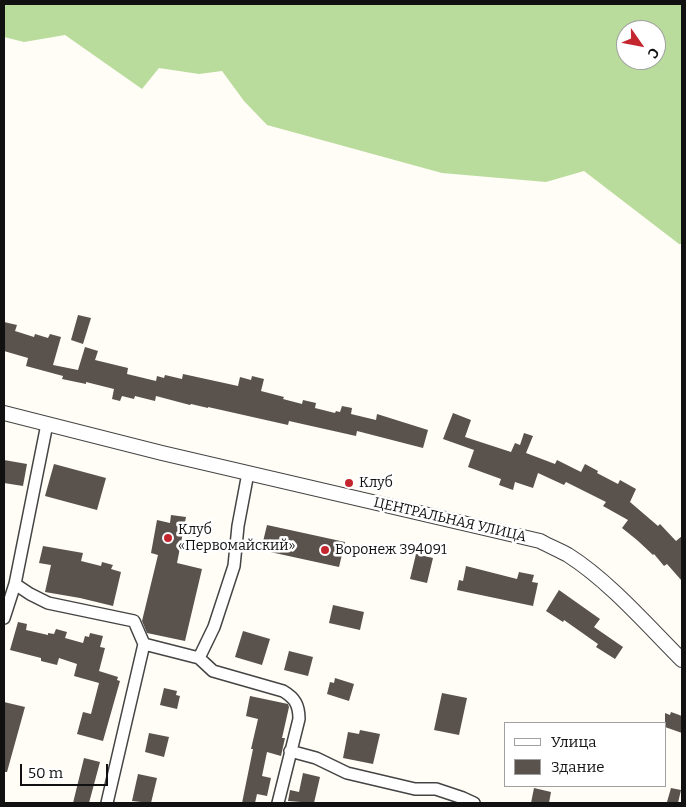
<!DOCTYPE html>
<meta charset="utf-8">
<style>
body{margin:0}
#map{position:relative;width:686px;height:807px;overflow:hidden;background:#fffdf5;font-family:Bitter,serif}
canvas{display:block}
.frame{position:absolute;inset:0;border:5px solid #111;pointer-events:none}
.legend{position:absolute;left:504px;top:722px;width:162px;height:65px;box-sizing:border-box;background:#fff;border:1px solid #a0a0a0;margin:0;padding:6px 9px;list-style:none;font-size:15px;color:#111}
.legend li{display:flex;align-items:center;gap:10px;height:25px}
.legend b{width:25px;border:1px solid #a0a0a0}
.north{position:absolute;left:616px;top:20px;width:50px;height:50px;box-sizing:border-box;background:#fff;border:1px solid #a0a0a0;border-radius:50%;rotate:123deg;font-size:14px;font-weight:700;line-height:20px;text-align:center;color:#111}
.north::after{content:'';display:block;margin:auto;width:18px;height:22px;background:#c4262e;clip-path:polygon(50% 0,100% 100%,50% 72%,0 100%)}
.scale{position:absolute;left:20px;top:764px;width:88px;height:22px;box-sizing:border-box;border:2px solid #111;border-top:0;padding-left:6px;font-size:15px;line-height:18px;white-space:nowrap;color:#111;-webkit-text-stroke:4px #fff;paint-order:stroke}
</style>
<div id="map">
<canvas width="686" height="807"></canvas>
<div class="frame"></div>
<ul class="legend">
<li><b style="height:6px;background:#fff"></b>Улица</li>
<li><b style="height:14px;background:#5a524d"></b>Здание</li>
</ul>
<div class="north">С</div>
<div class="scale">50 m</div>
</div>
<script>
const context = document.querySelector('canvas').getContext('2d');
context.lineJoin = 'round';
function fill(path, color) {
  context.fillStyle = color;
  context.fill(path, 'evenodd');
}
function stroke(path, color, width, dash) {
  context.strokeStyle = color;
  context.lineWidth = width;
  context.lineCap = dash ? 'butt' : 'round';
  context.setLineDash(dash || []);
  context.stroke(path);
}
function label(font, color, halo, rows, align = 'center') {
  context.font = font + ' Bitter,serif';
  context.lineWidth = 5;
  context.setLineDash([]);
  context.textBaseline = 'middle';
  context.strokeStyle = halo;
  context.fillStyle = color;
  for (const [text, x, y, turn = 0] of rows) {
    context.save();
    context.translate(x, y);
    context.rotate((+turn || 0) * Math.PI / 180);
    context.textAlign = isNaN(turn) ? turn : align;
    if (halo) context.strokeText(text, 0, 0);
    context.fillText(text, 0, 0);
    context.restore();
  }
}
const forest = new Path2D(`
 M4 4H682V244H679L584 171 546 182 442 173 267 125 244 101 222 71 199 74 159 68 142 89 65 35 24 42 4 37ZM626 30H656V60H626Z`);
const building = new Path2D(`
 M78 315 91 318 83 344 71 340Z
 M4 322 17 325 15 331 34 337 35 334 48 338 50 334 61 337 53 365 78 370 85 347 98 351 95 360 128 368 127 374 156 381 157 376 164 378 165 375 182 379 183 374 238 386 240 377 251 380 252 376 264 379 261 391 284 397 283 399 302 404 303 400 316 403 315 408 335 413 336 411 340 412 342 406 352 408 351 414 376 420 377 414 428 430 423 448 357 431 356 436 289 421 288 425 208 407V408L191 404 190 405 156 396 155 401 135 396 134 399 122 396 120 401 112 399 114 389 86 382V384L62 379 63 376 26 366 28 358 4 351Z
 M453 413 471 420 465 437 511 452 515 443 520 445 524 433 533 436 526 453 555 464 557 460 581 472 585 464 598 471 597 473 618 484 620 480 636 489 630 502 658 526 660 524 676 541 682 536V581L667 564 664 566 654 554 653 555 637 540 622 528 628 520 603 506 606 502 566 482 564 485 538 473 533 488 515 482 513 490 499 485 501 479 468 467 474 450 443 439Z
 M4 460 27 464 23 486 4 483Z
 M54 464 106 478 97 510 45 496Z
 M171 515 186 517 177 563 202 569 185 641 147 633 142 621 158 555 151 553 157 520 170 523Z
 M267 525 345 542 339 567 261 550Z
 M43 546 83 553 81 561 101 566 102 562 113 565 111 569 121 572 113 606 80 598 45 592 51 565 39 563Z
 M416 554 433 558 427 583 410 579Z
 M466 566 517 579 519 572 534 575 532 582 538 583 533 606 457 590 459 580 463 581Z
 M559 590 600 619 594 627 623 647 615 659 596 647 598 644 564 620 563 622 546 611Z
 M333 605 364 612 360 630 329 623Z
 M18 622 27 624 26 630 48 635V633L54 634 56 629 67 632 65 638 83 643 85 636 89 637 90 633 103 636 100 647 105 648 99 671 118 677 117 680 120 681 103 741 77 734 83 712 91 714 99 683 74 676 77 664 59 658 57 665 41 661V658L10 650Z
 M243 631 270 639 262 665 235 657Z
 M289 651 313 657 308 676 284 670Z
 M335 678 354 684 349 701 327 694 330 682 334 683Z
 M164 688 177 691 176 695 180 696 177 709 160 705Z
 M442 693 467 698 459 735 434 730Z
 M250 696 288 704 289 707 282 738H285L281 756 267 752 262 776 271 778 267 796 257 794 255 803H242L253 749H251L258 719 246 716Z
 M4 702 25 707 7 772H4Z
 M671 712 682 716V733L665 727V713L670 715Z
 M360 730 380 734 373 764 343 758 348 732 359 734Z
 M149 733 169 737 164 757 145 752Z
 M84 758 100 762 89 803H73Z
 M303 773 320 777 314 803 288 801 290 790 299 792Z
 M138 774 157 778 151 803 132 801Z
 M534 788 551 792 549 803H531Z
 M671 788 681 790 678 803 667 802Z`);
const minor = new Path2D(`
 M15 584 30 594 48 603 134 621 144 644 199 658 213 671 283 691C295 698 299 705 299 719L278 803
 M4 618 15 584 47 424
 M199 658 214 627 234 566 238 526 248 473
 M290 751 316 758 347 773 415 789H436L463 798 474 803
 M107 803 144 644`);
const tertiary = new Path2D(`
 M4 413 162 453 540 541C549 546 559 550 568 555 609 581 647 625 682 660`);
const markers = [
 [349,483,5,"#c4262e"],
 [168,538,5,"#c4262e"],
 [325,550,5,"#c4262e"]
];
const poiNames = [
 ["Клуб",359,483],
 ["Клуб",178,530],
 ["«Первомайский»",178,546],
 ["Воронеж 394091",335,550]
];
const streetNames = [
 ["ЦЕНТРАЛЬНАЯ УЛИЦА",450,520,13]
];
fill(forest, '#b9dc9c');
fill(building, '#5a524d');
stroke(minor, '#444', 14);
stroke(tertiary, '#444', 16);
stroke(minor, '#fff', 11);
stroke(tertiary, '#fff', 14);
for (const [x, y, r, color] of markers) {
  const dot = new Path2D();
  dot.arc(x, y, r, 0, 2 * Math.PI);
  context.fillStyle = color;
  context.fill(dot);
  stroke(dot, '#fff', 2);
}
label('14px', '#111', '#fff', poiNames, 'left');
label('14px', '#111', '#fff', streetNames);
</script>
